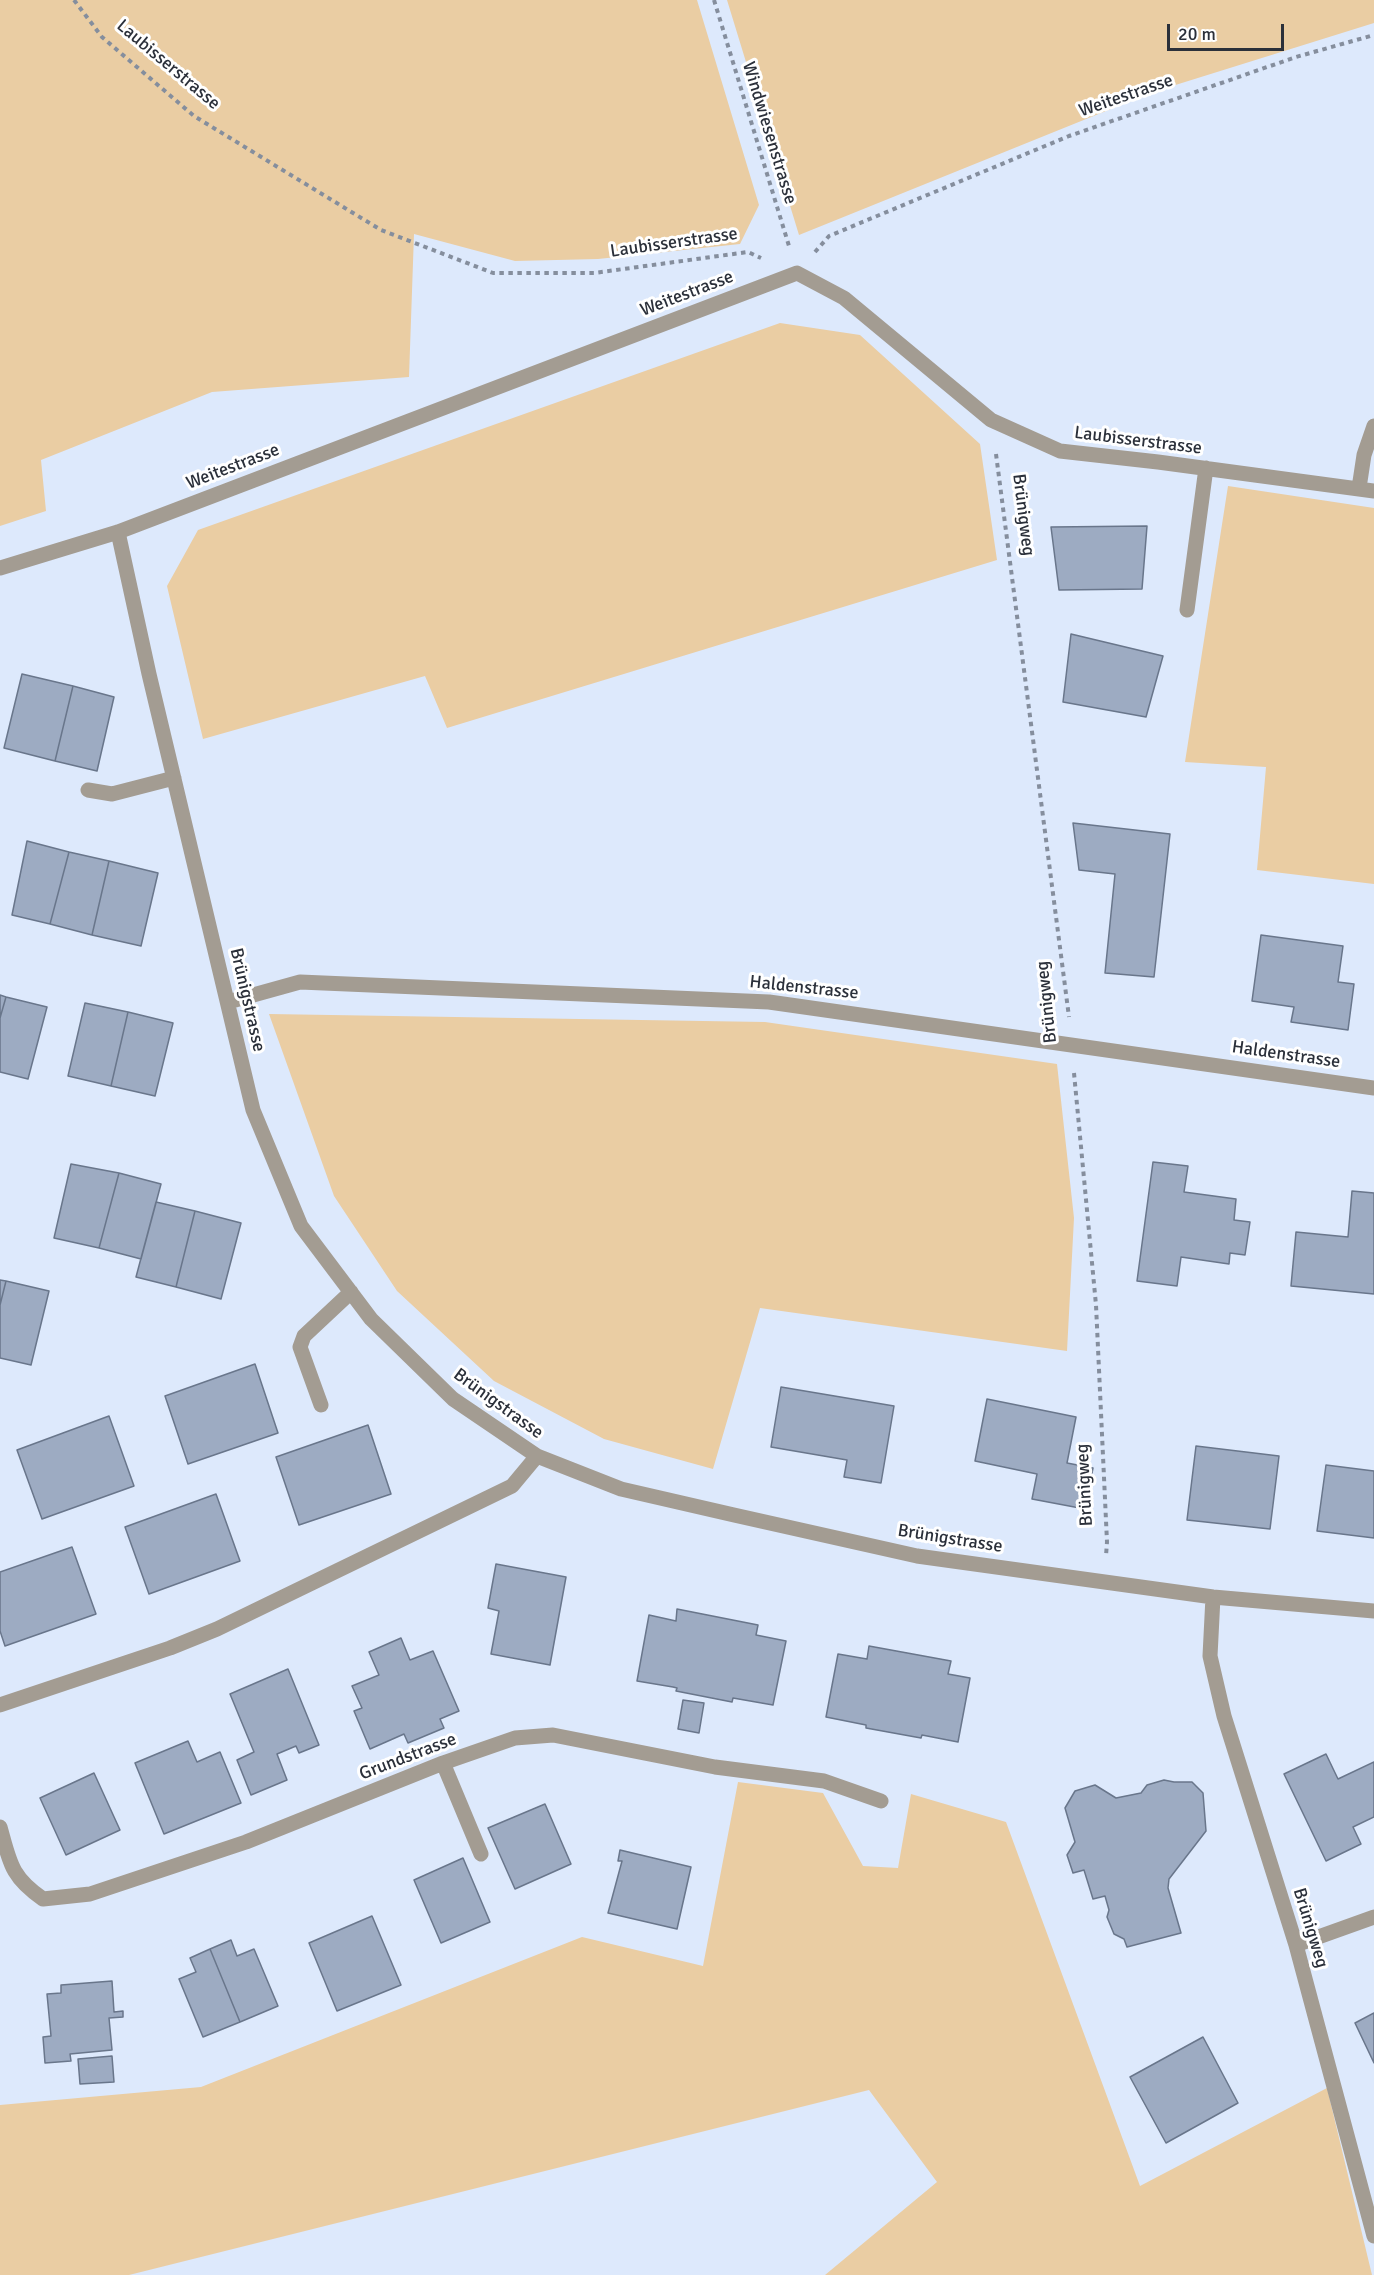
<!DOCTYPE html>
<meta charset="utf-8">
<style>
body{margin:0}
#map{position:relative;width:1374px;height:2275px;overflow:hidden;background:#dde9fc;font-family:Signika,sans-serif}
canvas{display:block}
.scale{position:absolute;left:1167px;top:24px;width:117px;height:27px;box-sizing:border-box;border:3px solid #2b303a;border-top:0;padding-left:8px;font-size:18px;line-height:21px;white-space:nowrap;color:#2b303a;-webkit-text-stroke:4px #fff;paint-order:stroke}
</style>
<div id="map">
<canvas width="1374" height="2275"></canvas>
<div class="scale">20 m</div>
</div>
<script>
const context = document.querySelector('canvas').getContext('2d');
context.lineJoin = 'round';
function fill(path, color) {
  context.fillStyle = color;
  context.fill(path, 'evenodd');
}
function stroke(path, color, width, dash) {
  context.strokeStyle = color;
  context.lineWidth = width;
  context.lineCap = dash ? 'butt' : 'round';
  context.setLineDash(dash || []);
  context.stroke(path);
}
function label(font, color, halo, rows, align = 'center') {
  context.font = font + ' Signika,sans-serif';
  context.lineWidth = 6;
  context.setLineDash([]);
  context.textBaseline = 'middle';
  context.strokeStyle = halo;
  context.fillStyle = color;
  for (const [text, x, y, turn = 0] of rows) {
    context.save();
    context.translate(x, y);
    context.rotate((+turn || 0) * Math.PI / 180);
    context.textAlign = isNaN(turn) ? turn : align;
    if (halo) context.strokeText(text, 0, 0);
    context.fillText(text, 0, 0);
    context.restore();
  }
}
const green = new Path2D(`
 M0 0H697L759 205 740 244 598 259 515 261 414 234 409 377 212 392 41 460 46 511 0 526Z
 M727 0H1374V23L1153 92 799 235Z
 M780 323 860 335 980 444 997 560 447 728 425 676 203 739 167 586 198 530Z
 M1228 486 1374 508V884L1257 870 1266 767 1185 762Z
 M269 1014 765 1022 1057 1064 1074 1218 1067 1351 760 1308 713 1469 604 1439 494 1381 397 1291 334 1196Z
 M738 1782 823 1793 863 1866 898 1868 911 1794 1006 1822 1140 2186 1327 2088 1372 2275H825L937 2182 869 2090 129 2275H0V2105L201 2087 582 1937 703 1966Z`);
const building = new Path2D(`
 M1147 526 1142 589 1059 590 1051 527Z
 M1071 634 1163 656 1146 717 1063 702Z
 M22 674 73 686 55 761 4 748Z
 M73 686 114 697 97 771 55 761Z
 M1073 823 1170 834 1154 977 1105 973 1115 874 1079 870Z
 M27 841 69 852 50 924 12 915Z
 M69 852 109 861 92 935 50 924Z
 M109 861 158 873 141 946 92 935Z
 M1261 935 1343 946 1338 982 1354 984 1348 1030 1291 1022 1294 1007 1252 1001Z
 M0 995 6 997 0 1018Z
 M6 997 47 1007 28 1079 0 1072V1018Z
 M85 1003 128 1012 111 1086 68 1076Z
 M128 1012 173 1023 155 1096 111 1086Z
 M1153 1162 1188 1166 1184 1192 1236 1199 1234 1220 1250 1222 1245 1255 1230 1253 1229 1264 1181 1257 1177 1286 1137 1281Z
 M71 1164 119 1173 99 1248 54 1238Z
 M119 1173 161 1184 141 1259 99 1248Z
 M1352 1191 1374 1193V1294L1291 1286 1296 1232 1348 1237Z
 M156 1202 195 1211 176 1287 136 1277Z
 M195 1211 241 1223 221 1299 176 1287Z
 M0 1280 6 1281 0 1305Z
 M6 1281 49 1291 31 1365 0 1358V1305Z
 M255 1364 278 1433 188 1464 165 1396Z
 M781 1387 894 1406 881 1483 844 1477 847 1460 771 1447Z
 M987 1399 1076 1417 1067 1463 1093 1468 1085 1509 1032 1499 1037 1474 975 1461Z
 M109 1416 134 1486 42 1519 17 1450Z
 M368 1425 391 1494 299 1525 276 1457Z
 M1196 1446 1279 1456 1270 1529 1187 1520Z
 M1326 1465 1374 1471V1538L1317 1531Z
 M216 1494 240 1561 149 1594 125 1527Z
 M72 1547 96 1614 5 1646 0 1631V1572Z
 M496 1564 566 1577 550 1665 491 1654 499 1611 488 1608Z
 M677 1609 758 1625 756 1635 786 1641 773 1705 733 1698 732 1702 676 1691 677 1688 673 1687 637 1681 649 1615 676 1621Z
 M401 1638 410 1660 433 1651 459 1711 440 1719 444 1728 408 1743 404 1734 370 1749 354 1711 362 1708 352 1686 379 1675 369 1652Z
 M869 1646 951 1661 948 1674 970 1678 958 1742 922 1735 921 1738 866 1728V1725L826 1717 838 1654 867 1659Z
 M288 1669 319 1745 299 1753 296 1746 277 1754 287 1780 251 1795 237 1760 254 1752 230 1694Z
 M683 1700 704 1703 699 1733 678 1729Z
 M188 1741 197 1762 220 1752 241 1803 164 1834 135 1763Z
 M1326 1754 1338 1779 1374 1762V1817L1353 1827 1361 1844 1326 1861 1284 1774Z
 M94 1773 120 1830 66 1855 40 1798Z
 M1164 1780 1174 1782H1192L1203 1793 1206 1831 1169 1879 1168 1888 1181 1933 1127 1947 1124 1939 1114 1934 1107 1917 1109 1910 1105 1896 1093 1899 1084 1870 1073 1873 1067 1855 1075 1842 1065 1808 1075 1791 1095 1785 1116 1798 1141 1793 1147 1785Z
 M545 1804 571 1864 515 1889 488 1828Z
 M620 1850 691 1867 677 1929 608 1913 622 1861H618Z
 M463 1858 490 1922 441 1943 414 1880Z
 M372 1916 401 1985 337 2011 309 1943Z
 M231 1940 237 1956 254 1949 278 2006 240 2022 210 1949Z
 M210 1949 240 2022 203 2037 179 1979 196 1972 190 1958Z
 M112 1981 114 2012 123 2011V2017L109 2018 112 2050 70 2054 71 2061 45 2063 43 2037 51 2036 47 1994 61 1993V1985Z
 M1374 2013V2063L1355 2023Z
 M1203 2037 1238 2103 1166 2143 1130 2077Z
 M112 2056 114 2082 80 2084 78 2059Z`);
const path = new Path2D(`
 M74 0 102 37 194 116 381 230 493 273H594L748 252 761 258
 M714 0 789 246
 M815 252 829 236 1069 136 1296 57 1374 35
 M996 454 1069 1017
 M1074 1073 1096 1305 1107 1542 1106 1556`);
const minor = new Path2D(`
 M1359 488 1364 455 1374 426
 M118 532 149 674 253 1110 301 1226 371 1319 453 1399 537 1456 621 1489 734 1515 917 1556 1213 1597 1374 1611
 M0 568 118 532 797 273 844 298 991 420 1060 451 1158 462 1374 491
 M1187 610 1206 468
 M88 790 112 794 174 778
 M228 1002 300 982 769 1002 1374 1088
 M321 1405 300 1347 304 1336 351 1292
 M1213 1597 1210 1656 1224 1716 1296 1945 1374 2236
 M0 1705 170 1648 217 1629 512 1486 537 1456
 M443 1763 481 1854
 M0 1827C10 1863 11 1877 43 1899L90 1894 246 1842 443 1763 515 1738 553 1735 715 1767 824 1781 881 1801
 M1296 1945 1374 1917`);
const streetNames = [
 ["Laubisserstrasse",168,65,40],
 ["Weitestrasse",1126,96,-19],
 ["Windwiesenstrasse",769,133,73],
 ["Laubisserstrasse",674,243,-8],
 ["Weitestrasse",687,294,-21],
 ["Laubisserstrasse",1138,441,7],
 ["Weitestrasse",233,467,-21],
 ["Brünigweg",1023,515,83],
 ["Haldenstrasse",804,988,6],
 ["Brünigstrasse",247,1000,77],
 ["Brünigweg",1047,1002,-96],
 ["Haldenstrasse",1286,1055,8],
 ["Brünigstrasse",498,1404,36],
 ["Brünigweg",1085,1485,-93],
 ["Brünigstrasse",950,1539,9],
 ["Grundstrasse",408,1757,-21],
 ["Brünigweg",1310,1928,73]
];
fill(green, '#eacda3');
fill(building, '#9dabc2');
stroke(building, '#69768b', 1.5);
stroke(path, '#858e9d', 4, [4.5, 4.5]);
stroke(minor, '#a39c92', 15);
label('18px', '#2b303a', '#fff', streetNames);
</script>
